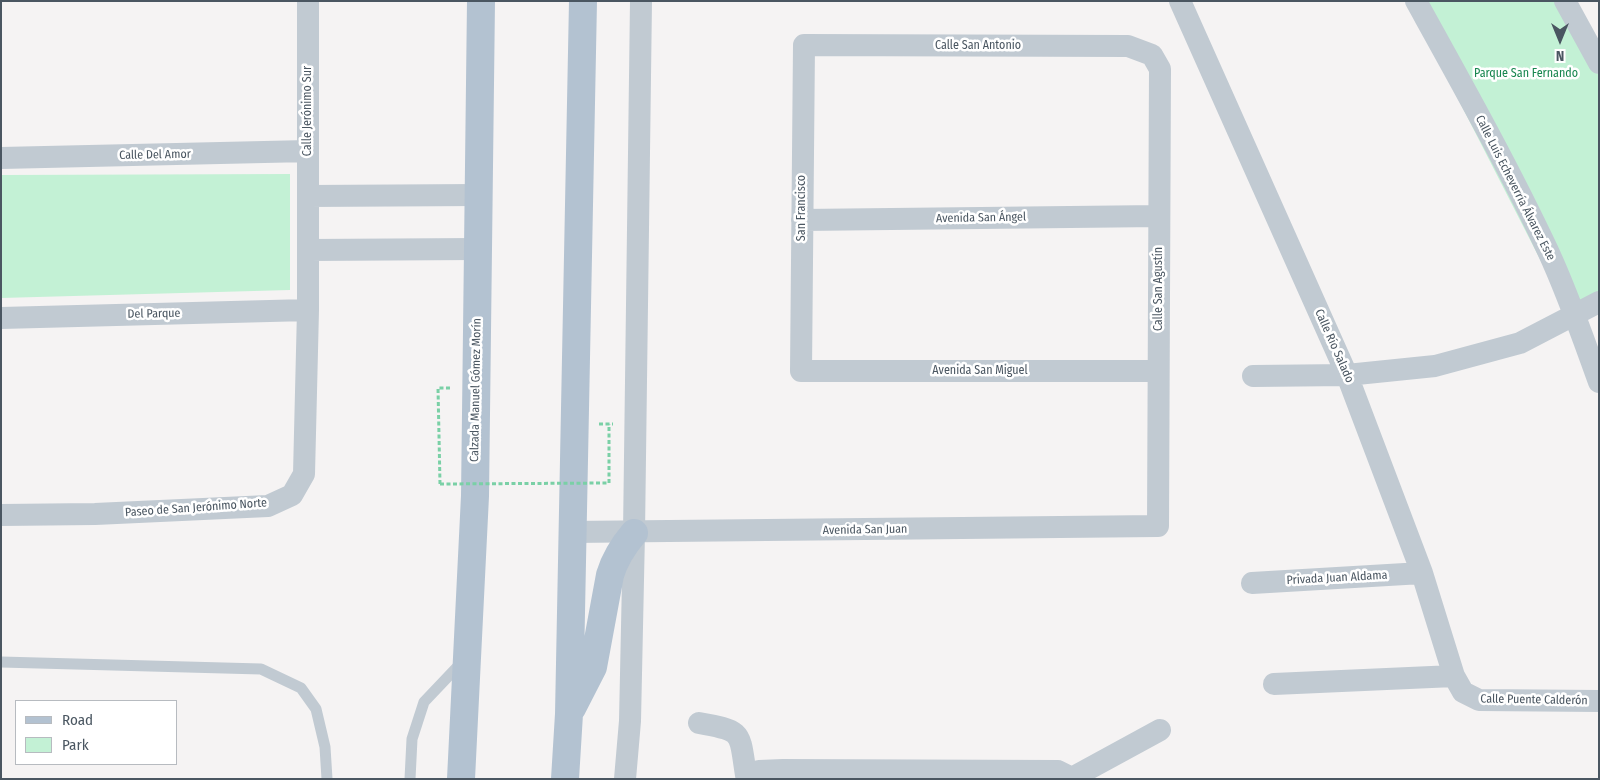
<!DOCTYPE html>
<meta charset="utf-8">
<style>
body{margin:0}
#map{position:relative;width:1600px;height:780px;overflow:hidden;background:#f5f3f3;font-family:"Fira Sans Condensed",sans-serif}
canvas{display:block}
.frame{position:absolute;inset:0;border:2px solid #4a5661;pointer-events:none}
.legend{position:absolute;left:15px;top:700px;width:162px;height:65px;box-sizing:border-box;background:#fff;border:1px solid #b7bbc0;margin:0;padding:6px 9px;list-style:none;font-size:15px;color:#4a5661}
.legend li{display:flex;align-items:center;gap:10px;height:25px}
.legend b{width:25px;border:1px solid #b7bbc0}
.north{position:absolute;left:1535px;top:15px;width:50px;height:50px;-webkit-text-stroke:4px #fff;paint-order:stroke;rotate:180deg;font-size:14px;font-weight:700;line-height:20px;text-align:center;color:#4a5661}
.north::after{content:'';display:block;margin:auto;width:18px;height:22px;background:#4a5661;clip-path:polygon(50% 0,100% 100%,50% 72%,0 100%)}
</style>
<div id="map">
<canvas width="1600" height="780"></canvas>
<div class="frame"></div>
<ul class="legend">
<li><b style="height:6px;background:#b3c2d1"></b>Road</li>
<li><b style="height:14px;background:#c3f1d5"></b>Park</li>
</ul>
<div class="north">N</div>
</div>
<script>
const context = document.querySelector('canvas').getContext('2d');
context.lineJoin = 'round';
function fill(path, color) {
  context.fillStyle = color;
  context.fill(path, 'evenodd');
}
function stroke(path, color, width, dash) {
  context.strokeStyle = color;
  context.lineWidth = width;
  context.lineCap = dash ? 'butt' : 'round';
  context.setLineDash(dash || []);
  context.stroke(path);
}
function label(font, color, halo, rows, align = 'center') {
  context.font = font + ' "Fira Sans Condensed",sans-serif';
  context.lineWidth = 5;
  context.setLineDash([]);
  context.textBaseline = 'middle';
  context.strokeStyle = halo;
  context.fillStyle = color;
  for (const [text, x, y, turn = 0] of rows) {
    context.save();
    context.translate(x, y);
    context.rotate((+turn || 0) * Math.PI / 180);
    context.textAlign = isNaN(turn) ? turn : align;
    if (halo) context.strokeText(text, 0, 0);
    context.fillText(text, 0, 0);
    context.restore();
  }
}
const green = new Path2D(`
 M1408 1H1571L1599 54V300L1570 318Z
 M290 174V290L1 298V175Z`);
const path = new Path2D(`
 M599 424H613
 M609 483V424
 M440 484 438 388H450`);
const lane = new Path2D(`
 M1 662 261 669 301 688 316 709 325 747 327 779
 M410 779 412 739 424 702 462 662`);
const street = new Path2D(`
 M1180 1 1347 375 1422 573 1454 676 1463 692 1479 700 1599 701
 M1416 1C1462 84 1508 166 1548 251 1568 294 1583 338 1599 382
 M1565 1 1599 63
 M1 158 308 151
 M308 196 478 195
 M802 220 1159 216
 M308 250 477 249
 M1 318 308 310
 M1253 376 1347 375 1435 366 1520 343 1599 302
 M1 515 95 514 268 506 292 495 304 474 308 310V1
 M571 532 1158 526 1160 69 1152 55 1128 46 804 45 801 371H1158
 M1252 583 1422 573
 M1274 684 1454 676
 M699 723C744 731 739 731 746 775
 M746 775 759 771 783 770 1058 771 1072 778
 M1072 778 1160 730
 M625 779 630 721 634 533 641 1`);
const primary = new Path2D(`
 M572 708 593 667 610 575C615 558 623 546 634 533
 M461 779 475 496 481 1
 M565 779 569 714 583 1`);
const pathBridge = new Path2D(`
 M440 484 609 483`);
const streetNames = [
 ["Calle San Antonio",978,46],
 ["Calle Jerónimo Sur",308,111,-90],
 ["Calle Del Amor",155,155,-1],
 ["Calle Luis Echeverría Álvarez Este",1515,188,63],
 ["San Francisco",802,208,-90],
 ["Avenida San Ángel",981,218,-1],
 ["Calle San Agustín",1159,289,-90],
 ["Del Parque",154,314,-1],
 ["Calle Río Salado",1334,346,66],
 ["Avenida San Miguel",980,371],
 ["Calzada Manuel Gómez Morín",476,390,-89],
 ["Paseo de San Jerónimo Norte",196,508,-4],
 ["Avenida San Juan",865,530,-1],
 ["Privada Juan Aldama",1337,578,-3],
 ["Calle Puente Calderón",1534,700,1]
];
const parkNames = [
 ["Parque San Fernando",1526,74]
];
fill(green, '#c3f1d5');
stroke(path, '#7ad0a6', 3, [4, 2.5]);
stroke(lane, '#c1cad2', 11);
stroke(street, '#c1cad2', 22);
stroke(primary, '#b3c2d1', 28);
stroke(pathBridge, '#7ad0a6', 3, [4, 2.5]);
label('12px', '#4a5661', '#fff', streetNames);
label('12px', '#17864f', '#fff', parkNames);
</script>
